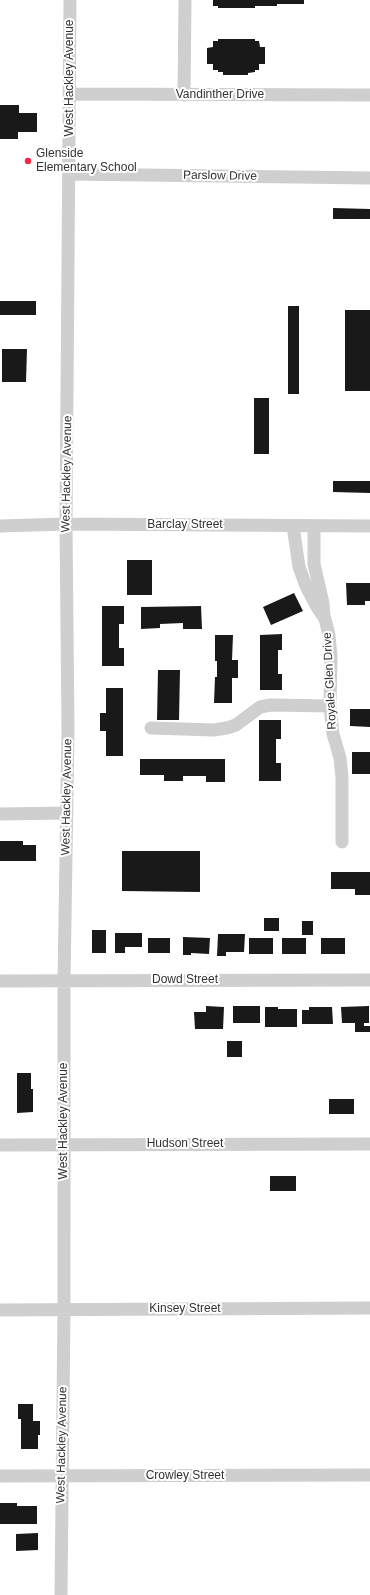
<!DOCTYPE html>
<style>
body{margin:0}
canvas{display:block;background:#fff}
</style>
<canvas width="370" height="1595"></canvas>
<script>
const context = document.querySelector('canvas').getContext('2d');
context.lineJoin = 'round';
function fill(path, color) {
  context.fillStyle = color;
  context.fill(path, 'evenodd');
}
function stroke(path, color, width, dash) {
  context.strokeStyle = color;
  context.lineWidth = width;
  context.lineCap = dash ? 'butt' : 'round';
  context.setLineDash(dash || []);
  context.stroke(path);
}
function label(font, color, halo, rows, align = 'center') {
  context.font = font + ' Helvetica,sans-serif';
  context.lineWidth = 4;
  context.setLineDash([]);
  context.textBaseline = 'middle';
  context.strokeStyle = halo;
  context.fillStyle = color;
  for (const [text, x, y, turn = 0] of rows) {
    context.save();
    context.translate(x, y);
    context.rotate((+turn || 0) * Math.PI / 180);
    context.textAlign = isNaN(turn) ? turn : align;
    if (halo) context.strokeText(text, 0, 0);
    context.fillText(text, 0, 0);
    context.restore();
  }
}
const building = new Path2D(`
 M213 0H304V4H277V6H255V8H218V6H213Z
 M218 39H255V41H259L260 47H265V64H259V70H255V72L248 73V75H223V72H218V70H213V64H207V48L213 47V41H218Z
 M0 105H19V113H37V132H18V139H0Z
 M333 208 370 209V219H333Z
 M0 301H36V315H0Z
 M288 306H299V394H288Z
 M345 310H370V391H345Z
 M2 349H27L26 382H2Z
 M254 398H269V454H254Z
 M333 481H370V493L333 492Z
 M127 560H152V595H127Z
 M346 583H370V601H365V605H347Z
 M294 593 303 611 271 625 263 607Z
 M102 606H124V624H119V648H124V666H102Z
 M201 606 202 629H183V623L160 624V628L141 629V607Z
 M282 634V650H278V674H282V690H260V635Z
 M215 635H233L232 660H238V678H232V703H214L215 677H217V661H215Z
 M158 670H180L179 720H157Z
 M106 688H123V756H106V731H100V713H106Z
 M350 709H370V727L350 726Z
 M259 720H281V739H276V763H281V781H259Z
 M352 752H370V774H352Z
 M140 759H225V782H206V776H183V781H164V775H140Z
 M0 841H23V845H36V861H0Z
 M122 851H200V892L122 891Z
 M331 872H370V895H355V889H331Z
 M264 918H279V931H264Z
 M302 921H313V935H302Z
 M92 930H106V953H92Z
 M115 933H142V947H125V953H115Z
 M218 934H245L244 952H226V956H217Z
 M183 937 210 938 209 954 191 953V955H183Z
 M148 938H170V953H148Z
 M249 938H273V954H249Z
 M282 938H306V954H282Z
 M321 938H345V954H321Z
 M206 1006 224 1007 223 1029H195L194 1012H206Z
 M233 1006H260V1023H233Z
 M369 1006V1023H364V1026H370V1032H355V1023H342L341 1007Z
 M265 1007H278V1009H297V1027H265Z
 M309 1007H332L333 1024H302V1010H309Z
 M227 1041H242V1057H227Z
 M17 1073H31V1089H33V1112L17 1113Z
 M329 1099H354V1114H329Z
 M270 1176H296V1191H270Z
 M18 1404H33V1421H40V1435H38V1449H21V1419H18Z
 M0 1503H17V1506H37V1524H0Z
 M38 1533V1550L16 1551V1534Z`);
const street = new Path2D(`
 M70 94 370 95
 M184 95 185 0
 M69 174 370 178
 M0 526 66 524 370 526
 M293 526 299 567 306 586 317 607 325 619 329 635 331 657 330 706 333 734 340 758 342 777V842
 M314 526V564L323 603 324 616
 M151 728 214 730 227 728 236 725 260 707 271 705 330 706
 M0 814 67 813
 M0 981 370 980
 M0 1145 370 1144
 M0 1310 370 1308
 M0 1476 370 1475
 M61 1595 64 1309V981L68 731 66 524 70 0`);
const markers = [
 [28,161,4,"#f42945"]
];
const streetNames = [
 ["West Hackley Avenue",70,78,-90],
 ["Vandinther Drive",220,95],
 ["Parslow Drive",220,176,1],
 ["West Hackley Avenue",67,474,-89],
 ["Barclay Street",185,525],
 ["Royale Glen Drive",330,681,-93],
 ["West Hackley Avenue",67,797,-89],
 ["Dowd Street",185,980],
 ["West Hackley Avenue",64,1121,-90],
 ["Hudson Street",185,1144],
 ["Kinsey Street",185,1309],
 ["West Hackley Avenue",62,1445,-89],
 ["Crowley Street",185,1476]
];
const poiNames = [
 ["Glenside",36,154],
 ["Elementary School",36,168]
];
fill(building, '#191919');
stroke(street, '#cfcfcf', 13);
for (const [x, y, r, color] of markers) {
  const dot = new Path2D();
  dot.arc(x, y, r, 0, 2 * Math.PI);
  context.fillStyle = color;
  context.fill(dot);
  stroke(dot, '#fff', 1.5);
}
label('12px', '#323232', '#fff', streetNames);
label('12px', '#323232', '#fff', poiNames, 'left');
</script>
